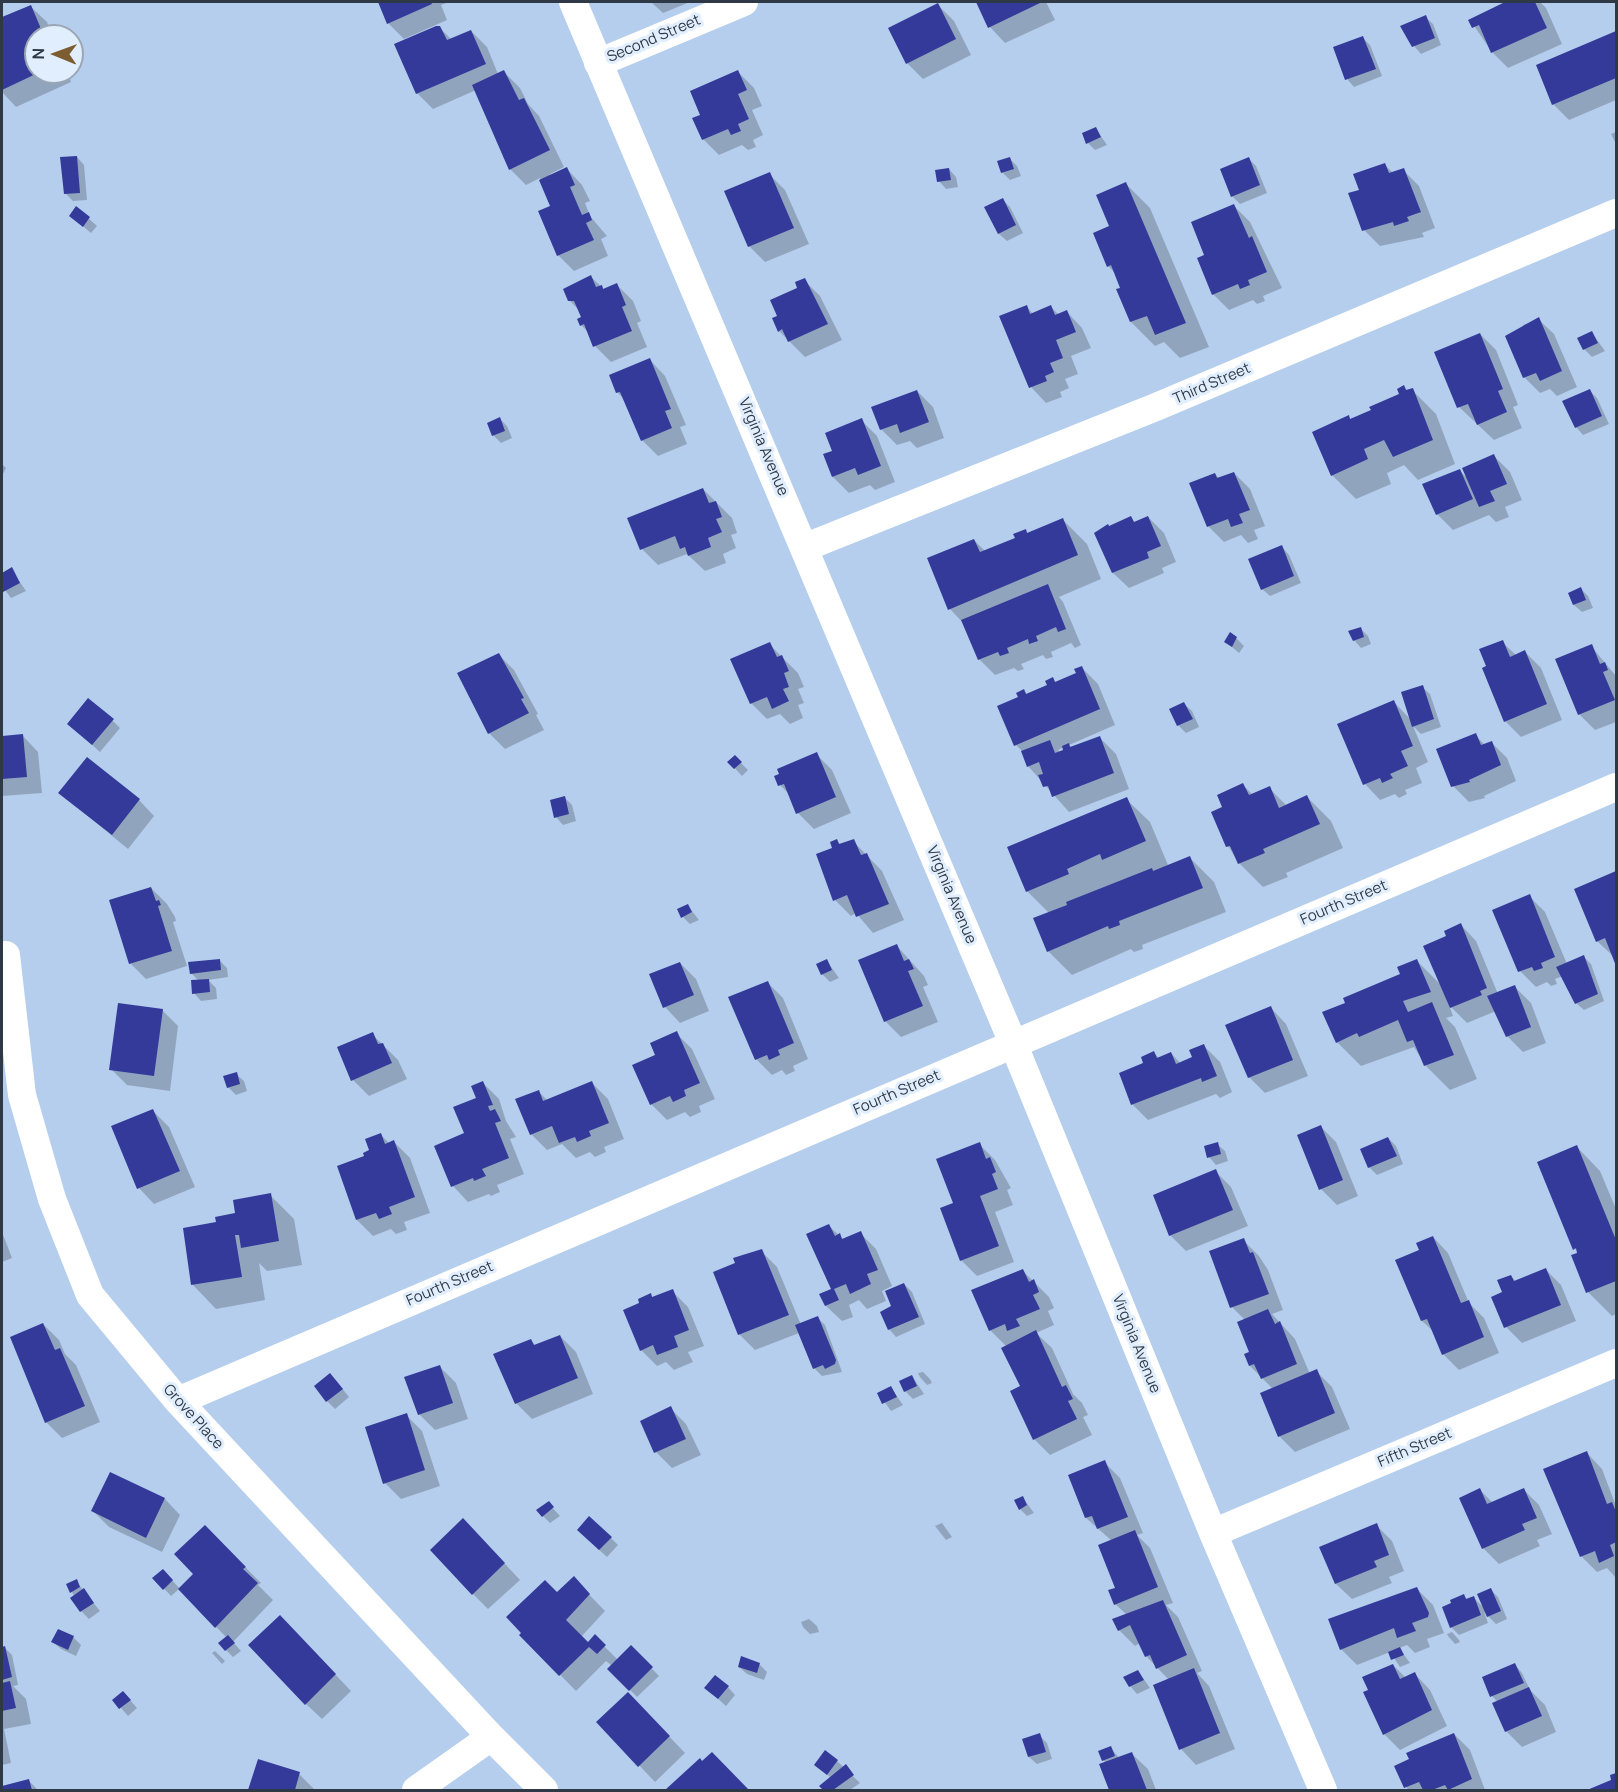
<!DOCTYPE html>
<style>
body{margin:0}
#map{position:relative;width:1618px;height:1792px;overflow:hidden;background:#b5ceed;font-family:Manrope,sans-serif}
canvas{display:block}
.frame{position:absolute;inset:0;border:3px solid #2f3945;pointer-events:none}
.north{position:absolute;left:24px;top:24px;width:60px;height:60px;box-sizing:border-box;background:#e1eefe;border:2px solid #9aa6b4;border-radius:50%;rotate:271deg;font-size:16px;font-weight:700;line-height:24px;text-align:center;color:#2f3945}
.north::after{content:'';display:block;margin:auto;width:21px;height:27px;background:#7c5d32;clip-path:polygon(50% 0,100% 100%,50% 72%,0 100%)}
</style>
<div id="map">
<canvas width="1618" height="1792"></canvas>
<div class="frame"></div>
<div class="north">N</div>
</div>
<script>
const context = document.querySelector('canvas').getContext('2d');
context.lineJoin = 'round';
function fill(path, color) {
  context.fillStyle = color;
  context.fill(path, 'evenodd');
}
function stroke(path, color, width, dash) {
  context.strokeStyle = color;
  context.lineWidth = width;
  context.lineCap = dash ? 'butt' : 'round';
  context.setLineDash(dash || []);
  context.stroke(path);
}
function label(font, color, halo, rows, align = 'center') {
  context.font = font + ' Manrope,sans-serif';
  context.lineWidth = 6;
  context.setLineDash([]);
  context.textBaseline = 'middle';
  context.strokeStyle = halo;
  context.fillStyle = color;
  for (const [text, x, y, turn = 0] of rows) {
    context.save();
    context.translate(x, y);
    context.rotate((+turn || 0) * Math.PI / 180);
    context.textAlign = isNaN(turn) ? turn : align;
    if (halo) context.strokeText(text, 0, 0);
    context.fillText(text, 0, 0);
    context.restore();
  }
}
const shadow = new Path2D(`
 M379 2H449L441 5 447 20 404 39 388 23Z
 M651 2H690L663 13Z
 M977 2H1046L1055 20 1005 43 990 27Z
 M1509 2H1540L1546 8 1562 44 1508 68 1492 52 1470 20Z
 M938 5 954 21 971 55 923 79 907 63Z
 M31 7 47 22 52 36H36V72H67L71 82 16 107 2 92V18Z
 M1425 17 1433 24 1441 45 1421 54 1414 46Z
 M440 28 452 40 471 31 487 47 498 74 504 72 520 88 528 104 539 116 564 167 550 174 551 176 567 169 582 185 590 201 585 203 590 216 607 236 601 239 608 256 574 271 558 255 552 206 540 178 526 185 510 169 476 90 433 109 417 93Z
 M1616 33V100L1569 120 1553 104 1538 66Z
 M1363 38 1370 45 1382 76 1354 87 1347 79Z
 M738 72 754 88 762 106 752 110 763 135 753 140 756 147 748 150 742 145 719 155 703 139 702 115Z
 M1096 129 1107 145 1095 150 1088 143Z
 M1616 132V144L1611 134Z
 M77 157 84 165 87 200 73 201 65 193Z
 M1010 159 1017 166 1021 176 1010 180 1002 172Z
 M1249 159 1256 166 1267 193 1240 204 1232 196Z
 M1385 165 1393 173 1403 170 1419 186 1435 228 1422 233 1424 237 1380 246 1364 230 1361 191Z
 M949 169 956 177 958 187 946 189 939 181Z
 M769 174 785 190 809 244 765 262 749 246Z
 M1126 184 1150 208 1209 347 1180 358 1164 342 1155 346 1131 322 1118 290 1122 288 1116 274 1108 266 1111 227Z
 M1003 200 1010 207 1023 233 1007 241 999 234 986 207Z
 M1234 206 1250 222 1282 288 1263 296 1265 301 1257 304 1253 300 1229 310 1213 294 1206 256Z
 M77 208 97 226 91 233 71 216Z
 M591 277 605 290 617 285 633 301 641 321 637 323 647 347 611 362 595 346 590 334 581 325 583 318 580 311 570 301Z
 M804 280 820 296 842 340 805 357 779 331V317Z
 M1027 307 1033 314 1051 307 1059 315 1067 312 1082 328 1091 348 1071 356 1078 374 1065 379 1069 388 1060 392 1062 397 1046 403 1031 387Z
 M1538 319 1554 334 1577 387 1557 396 1550 389 1540 393 1524 377 1523 325Z
 M1592 333 1605 351 1592 357 1584 349Z
 M1480 334 1496 350 1518 405 1513 407 1522 428 1494 440 1459 407Z
 M650 360 665 376 686 425 680 427 687 444 658 456 642 440 625 400 618 393Z
 M1404 387 1408 391 1412 390 1436 414 1455 464 1418 480 1404 465 1387 473 1391 484 1356 499 1332 475 1349 417 1351 420 1373 411 1401 395Z
 M917 391 933 407 944 438 917 448 910 441 897 445 881 429Z
 M1590 391 1597 398 1609 424 1583 435 1576 427Z
 M500 419 507 426 512 438 501 443 493 435Z
 M861 420 877 436 895 482 875 490 870 485 849 493 833 477 824 455 834 451Z
 M1494 456 1510 472 1522 500 1505 507 1509 517 1496 522 1489 515 1453 530 1437 514 1460 471 1469 480Z
 M2 464 6 468 2 476Z
 M1234 473 1250 489 1265 526 1254 530 1258 539 1248 543 1241 535 1224 542 1208 526 1215 474 1220 479Z
 M703 489 732 518 737 533 731 535 736 548 723 554 726 563 705 571 687 554 658 565 642 549 629 519Z
 M1148 517 1164 533 1176 562 1162 568 1164 573 1129 588 1113 573 1096 533 1131 518 1135 523Z
 M1063 520 1087 544 1101 579 1059 597 1063 602 1081 645 1075 648 1071 643 1051 652 1053 657 1046 659 1043 655 1021 664 1024 669 1018 671 1014 668 995 675 979 659 965 625 950 609 929 559 974 540 985 551 1017 539 1025 531 1029 534Z
 M1282 547 1289 555 1301 583 1270 596 1262 589Z
 M11 569 26 591 11 598 2 586V574Z
 M1581 589 1588 596 1593 608 1582 612 1574 605 1570 593Z
 M1360 628 1368 636 1371 644 1361 648 1354 640Z
 M1236 638 1244 646 1239 653 1226 642Z
 M1502 642 1516 655 1525 652 1541 668 1562 720 1521 737 1505 721 1488 667Z
 M769 644 798 673 804 687 798 689 804 703 798 705 803 718 790 724 780 714 767 719 751 703Z
 M1591 646 1616 676V722L1595 730 1579 714Z
 M498 654 514 670 538 714 536 715 544 730 505 749 489 733Z
 M1082 668 1098 684 1115 725 1069 745 1072 748 1100 738 1116 754 1129 789 1069 812 1028 766 1023 752 1016 745 1020 698 1024 691 1028 695 1049 686 1053 679 1056 683 1078 674ZM1064 747 1065 751 1061 753 1058 750Z
 M1422 687 1430 694 1441 727 1421 734 1413 726 1428 762 1416 768 1422 783 1405 790 1407 794 1399 798 1395 794 1380 800 1365 784 1394 702 1411 720Z
 M1184 704 1192 711 1199 727 1186 733 1179 726 1171 710Z
 M113 721 120 728 100 752 69 724Z
 M1475 735 1485 745 1491 742 1507 758 1516 781 1484 796 1485 798 1469 802 1453 786Z
 M23 736 38 752 42 793 2 796V737Z
 M816 754 832 770 851 813 814 829 798 813 791 796 780 785Z
 M735 757 748 770 742 776 729 762Z
 M1243 785 1253 795 1269 788 1287 806 1307 797 1331 821 1343 848 1286 873 1288 877 1263 887 1239 863 1228 846 1224 808Z
 M60 793 139 800 154 816 128 849Z
 M564 797 572 805 576 821 563 825 556 817Z
 M1126 799 1150 822 1168 865 1190 858 1214 882 1226 912 1142 945 1143 949 1134 952 1131 949 1072 975 1048 951 1049 913 1027 891Z
 M837 841 841 845 853 841 882 871 904 920 873 933 856 913 851 916 835 900 834 848Z
 M1615 873 1616 874V962L1614 957 1597 941Z
 M151 888 167 904 175 917 176 921 173 922 187 966 146 979 130 963Z
 M1529 896 1545 912 1567 964 1583 956 1591 964 1604 1001 1584 1010 1576 1003 1563 976 1555 979 1557 984 1551 986 1547 982 1536 987 1520 971Z
 M688 906 699 920 690 924 683 917Z
 M1461 925 1476 941 1498 994 1515 987 1531 1003 1546 1043 1523 1052 1507 1036 1496 1011 1467 1023 1449 1005 1453 1016 1446 1018 1455 1027 1477 1079 1450 1090 1426 1066 1414 1047 1361 1066 1337 1042 1347 1003 1402 975 1417 961 1442 986 1448 937Z
 M897 946 924 976 928 985 923 987 938 1022 901 1037 885 1021Z
 M219 960 227 968 228 977 208 980 216 988 217 999 201 1001 194 993 199 981 191 973Z
 M827 961 839 978 830 982 822 974Z
 M680 963 696 979 709 1011 680 1023 665 1007Z
 M767 982 783 998 808 1059 793 1066 795 1071 786 1075 782 1070 772 1075 756 1059Z
 M1271 1008 1286 1024 1308 1076 1265 1093 1249 1077Z
 M162 1010 178 1026 170 1091 127 1085 111 1069Z
 M676 1033 692 1049 715 1099 699 1106 701 1112 690 1117 685 1112 667 1120 651 1104 657 1055Z
 M372 1034 398 1060 407 1079 369 1096 353 1080Z
 M1204 1046 1220 1062 1232 1092 1220 1098 1216 1094 1148 1120 1132 1104 1154 1053 1159 1058 1171 1053 1181 1064 1194 1058Z
 M236 1074 244 1081 247 1091 236 1095 228 1087Z
 M483 1083 499 1099 506 1121 516 1137 510 1139 524 1174 497 1185 500 1192 491 1196 489 1194 468 1202 453 1186 436 1146 466 1134Z
 M592 1083 608 1099 624 1139 604 1147 606 1152 595 1157 590 1152 576 1158 562 1144 547 1150 531 1134 517 1100 538 1091 548 1101Z
 M153 1111 169 1127 195 1187 154 1204 139 1188Z
 M1320 1126 1336 1142 1358 1196 1337 1205 1321 1189Z
 M380 1134 389 1143 394 1142 410 1158 430 1213 404 1222 407 1230 396 1234 391 1229 373 1236 357 1220 339 1167 366 1157Z
 M1388 1138 1396 1146 1403 1164 1377 1175 1369 1167Z
 M979 1144 995 1160 1011 1188 1007 1190 1013 1205 995 1212 1014 1262 977 1276 961 1260 955 1204Z
 M1217 1144 1225 1151 1228 1161 1216 1165 1209 1157Z
 M1577 1147 1600 1171 1616 1209V1314L1612 1316 1588 1292 1573 1256 1579 1253 1575 1249Z
 M1215 1171 1231 1187 1248 1226 1186 1251 1170 1235Z
 M270 1195 294 1219 302 1265 267 1271 259 1263 265 1300 216 1309 193 1285 218 1223Z
 M829 1226 844 1240 860 1233 876 1249 892 1286 882 1291 886 1301 867 1309 859 1300 849 1305 853 1317 842 1321 826 1306 821 1294 833 1290Z
 M2 1232 12 1258 2 1262Z
 M1433 1237 1448 1253 1469 1303 1484 1318 1499 1353 1459 1370 1443 1354 1434 1332 1422 1321 1421 1251Z
 M1243 1240 1259 1256 1268 1270 1283 1310 1272 1314 1295 1339 1310 1374 1316 1371 1332 1387 1350 1429 1295 1452 1279 1436 1262 1394 1273 1389 1250 1366 1246 1355 1251 1353 1245 1320 1232 1307Z
 M761 1251 777 1267 801 1325 818 1318 825 1325 842 1372 822 1376 814 1368 799 1333 755 1350 739 1334Z
 M1545 1269 1561 1285 1576 1321 1522 1343 1506 1327 1493 1298 1504 1293 1511 1276 1516 1282Z
 M1022 1270 1049 1297 1054 1308 1048 1311 1054 1325 1036 1333 1052 1348 1073 1394 1082 1403 1088 1415 1083 1417 1092 1435 1050 1455 1034 1439 1022 1387 1007 1347 990 1330Z
 M904 1284 912 1292 925 1324 896 1337 889 1329 893 1307Z
 M672 1291 688 1307 704 1346 688 1352 693 1362 674 1370 666 1362 657 1366 641 1350V1304L650 1295 653 1298Z
 M43 1324 59 1340 65 1354 76 1365 100 1422 62 1438 46 1422Z
 M560 1336 576 1352 593 1394 532 1419 516 1403 531 1341 536 1346Z
 M440 1367 456 1383 468 1419 435 1430 419 1414Z
 M923 1372 930 1379 932 1383 927 1385 920 1377 918 1373Z
 M912 1376 924 1394 913 1399 905 1391Z
 M337 1382 349 1397 335 1409 327 1401Z
 M891 1388 903 1405 891 1411 879 1394Z
 M670 1408 686 1424 701 1455 672 1468 656 1452 642 1422Z
 M406 1415 422 1431 440 1486 401 1499 385 1483Z
 M1587 1453 1602 1469 1616 1506V1578L1607 1568 1597 1572 1581 1556Z
 M1104 1462 1120 1478 1143 1533 1137 1535 1150 1548 1173 1603 1166 1605 1178 1617 1202 1671 1197 1673 1209 1686 1235 1749 1196 1765 1181 1749 1169 1680 1146 1656 1140 1643 1135 1646 1119 1630 1127 1615 1115 1604 1117 1588 1112 1541 1086 1518Z
 M1523 1489 1539 1505 1552 1534 1537 1540 1540 1546 1499 1564 1483 1548 1480 1490 1493 1503Z
 M1023 1498 1034 1513 1027 1516 1020 1509Z
 M165 1499 180 1515 162 1552 109 1527 93 1511Z
 M548 1503 560 1516 550 1523 543 1516Z
 M942 1523 952 1537 946 1540 935 1526Z
 M1376 1525 1392 1541 1404 1571 1389 1577 1392 1583 1352 1599 1336 1584 1321 1548Z
 M205 1527 261 1583 258 1585 273 1600 233 1642 241 1651 233 1657 226 1650 227 1638 179 1589 171 1596 154 1578H170L180 1589 195 1574Z
 M479 1536 520 1580 488 1609 473 1594Z
 M586 1538H611L618 1545 607 1557Z
 M574 1579 605 1611 581 1637 588 1644 595 1637 618 1660 631 1647 659 1676 637 1697 609 1669 612 1666 606 1661 576 1691 521 1635Z
 M76 1581 100 1611 89 1619 81 1611 72 1592Z
 M1417 1589 1433 1605 1444 1633 1427 1639 1430 1647 1415 1653 1407 1645 1399 1648 1410 1663 1400 1667 1390 1652 1357 1665 1341 1649Z
 M1490 1589 1498 1597 1507 1619 1496 1624 1484 1612 1488 1623 1459 1635 1451 1627 1464 1596 1468 1600 1474 1598 1485 1609Z
 M809 1619 817 1626 819 1632 810 1634 803 1627 801 1622Z
 M58 1631 74 1638 81 1645 76 1656 61 1649 53 1642Z
 M1452 1632 1459 1640 1460 1642 1455 1644 1448 1636 1447 1634Z
 M296 1633 351 1691 322 1719 306 1704Z
 M2 1648H5L12 1655 18 1685 13 1686 26 1699 31 1724 4 1729 11 1763 2 1765Z
 M215 1651 225 1661 222 1664 212 1653Z
 M759 1664 767 1672 764 1680 747 1674 739 1667Z
 M1393 1665 1406 1678 1415 1674 1430 1690 1447 1726 1400 1750 1384 1734 1370 1690Z
 M1515 1665 1522 1673 1530 1690 1545 1705 1556 1732 1522 1747 1506 1731 1498 1702 1492 1696Z
 M1138 1671 1150 1688 1137 1694 1130 1686Z
 M728 1687 735 1695 726 1706 706 1688Z
 M114 1700H130L137 1708 128 1716Z
 M644 1710 685 1753 655 1782 598 1722Z
 M1454 1734 1470 1750 1485 1790H1408L1396 1767Z
 M1039 1735 1047 1743 1052 1759 1037 1764 1029 1757 1024 1740Z
 M1111 1748 1119 1758 1132 1754 1148 1769 1156 1790H1111L1101 1765 1106 1763 1103 1760Z
 M700 1760 736 1778 748 1790H668Z
 M259 1761 299 1774 315 1790H250Z
 M837 1761 860 1783 850 1790H824L821 1786 831 1778 816 1765Z
 M1616 1774V1790H1590L1613 1781 1612 1776Z
 M29 1781 38 1790H2V1787Z`);
const building = new Path2D(`
 M378 2H431L432 4 387 24Z
 M976 2H1039L1040 3 988 28Z
 M1505 2H1535L1547 28 1491 53 1479 25 1472 28 1468 20Z
 M938 3 956 39 906 64 888 28Z
 M31 5 44 36H36V72H40L2 90V17Z
 M1426 15 1435 38 1412 47 1400 26Z
 M436 26H440L447 40 471 30 486 64 416 94 394 44Z
 M1616 31V78L1552 105 1536 65Z
 M1363 36 1376 69 1345 80 1333 47Z
 M504 70 519 100 524 98 550 150 509 170 472 85Z
 M738 70 747 90 738 94 749 119 738 124 741 131 731 135 728 129 702 140 692 118 700 115 690 91Z
 M1096 127 1101 137 1086 144 1082 133Z
 M77 156 80 193 64 194 60 157Z
 M1010 157 1014 169 1001 173 997 161Z
 M1249 157 1260 185 1231 197 1220 169Z
 M1385 163 1389 173 1404 168 1421 212 1407 217 1409 221 1394 226 1393 222 1362 231 1348 193 1359 190 1353 174Z
 M567 167 575 185 570 187 582 215 589 212 592 220 586 223 594 240 557 256 538 211 550 206 539 180Z
 M949 168 951 180 937 182 935 170Z
 M770 172 794 228 748 247 724 191Z
 M1126 182 1186 323 1155 335 1147 316 1130 322 1116 289 1120 288 1111 265 1107 267 1093 233 1109 226 1096 195Z
 M1003 198 1016 225 998 234 984 207Z
 M1234 204 1249 238 1252 236 1267 272 1248 280 1250 285 1240 289 1238 284 1212 295 1197 258 1204 255 1191 222Z
 M76 206 90 217 83 227 69 216Z
 M591 275 596 287 602 285 603 289 617 283 626 305 622 307 632 331 593 347 584 324 580 326 577 319 581 317 574 301H568L563 289Z
 M805 278 828 324 788 342 782 329 778 332 772 318 777 316 770 300 797 288 795 282Z
 M1027 305 1030 314 1051 305 1055 315 1067 310 1076 332 1056 340 1063 358 1050 363 1054 372 1045 376 1047 381 1029 388 999 316Z
 M1539 317 1562 371 1540 381 1536 373 1523 378 1505 336Z
 M1592 331 1598 343 1583 350 1577 338Z
 M1480 333 1503 389 1498 391 1507 412 1477 425 1468 404 1457 408 1434 352Z
 M650 358 671 409 665 411 672 428 641 441 620 392 616 393 609 375Z
 M1404 385 1406 390 1413 388 1433 440 1393 457 1384 440 1364 449 1368 459 1331 476 1312 432 1349 415 1350 419 1371 410 1369 407 1399 394 1397 389Z
 M1590 389 1602 416 1575 428 1562 401Z
 M917 390 929 422 900 433 897 424 880 430 871 407Z
 M500 417 505 431 492 436 487 423Z
 M862 418 881 466 858 475 855 468 832 477 823 454 832 451 825 433Z
 M1494 454 1507 484 1490 491 1495 501 1479 507 1462 468Z
 M1460 469 1473 499 1436 515 1422 484Z
 M1234 472 1250 510 1239 514 1243 523 1231 527 1228 519 1207 527 1189 483 1215 473 1217 478Z
 M703 488 709 503 716 501 722 517 716 519 722 532 708 538 711 547 688 556 685 547 680 549 675 536 640 550 627 518Z
 M1131 516 1134 522 1148 516 1161 546 1147 552 1149 558 1112 573 1094 533 1108 524 1109 526Z
 M1063 518 1078 555 948 610 927 558 974 539 980 552 1015 538 1013 534 1026 529 1027 533Z
 M1282 545 1294 576 1261 590 1248 559Z
 M12 567 20 583 3 592 2 573Z
 M1048 584 1066 629 1058 632 1056 627 1036 636 1038 641 1029 644 1028 639 1007 648 1009 653 1000 656 998 652 978 660 961 620Z
 M1581 587 1586 600 1573 605 1568 593Z
 M1361 627 1364 637 1353 641 1348 631Z
 M1230 632 1237 637 1232 647 1224 642Z
 M1503 640 1510 657 1525 650 1547 704 1504 722 1482 668 1486 666 1479 649Z
 M770 642 777 657 782 655 789 671 784 673 789 687 783 689 789 701 772 709 767 697 750 704 730 659Z
 M1592 644 1600 664 1605 662 1608 670 1603 672 1615 700 1578 715 1555 659Z
 M499 653 524 698 521 699 529 713 488 734 457 673Z
 M1082 666 1100 709 1014 746 997 706 1018 697 1016 693 1024 689 1026 694 1047 685 1045 681 1053 677 1055 682 1076 673 1074 669Z
 M1423 685 1434 719 1412 727 1401 692Z
 M88 698 114 719 92 745 67 724Z
 M1394 700 1413 746 1401 751 1408 766 1390 774 1393 778 1382 783 1380 778 1363 785 1337 724Z
 M1184 702 1193 719 1177 726 1169 709Z
 M1476 733 1481 745 1492 741 1501 765 1469 780 1470 782 1451 787 1436 749Z
 M23 734 27 777 2 779V736Z
 M1100 736 1114 773 1052 797 1048 786 1043 787 1038 775 1043 774 1039 762 1027 767 1021 751 1050 740 1055 753 1063 750 1062 746 1069 743 1070 747Z
 M817 752 836 797 796 814 784 784 778 786 774 776 779 774 777 769Z
 M735 755 742 762 734 769 727 762Z
 M87 757 140 799 112 835 58 793Z
 M1243 783 1249 795 1270 786 1279 808 1307 795 1320 824 1263 849 1265 853 1238 864 1230 846 1226 847 1211 812 1222 807 1217 795Z
 M565 796 569 814 554 818 550 800Z
 M1127 797 1146 841 1102 860 1100 854 1067 869 1069 874 1026 892 1007 847Z
 M837 839 839 844 854 839 861 855 867 853 889 904 856 917 847 895 833 901 816 854 832 848 830 842Z
 M1190 856 1203 888 1119 921 1120 925 1109 929 1108 926 1047 952 1033 918 1067 905 1066 902 1152 868 1153 871Z
 M1616 871V966L1605 938 1596 942 1574 889Z
 M151 887 156 901 159 900 161 905 158 906 172 951 129 964 109 900Z
 M1530 894 1555 957 1541 963 1543 968 1534 971 1532 967 1518 972 1492 910Z
 M688 904 692 912 681 918 677 909Z
 M1461 923 1487 988 1480 991 1482 995 1450 1008 1423 946 1446 936 1444 931Z
 M897 944 904 961 909 959 914 969 908 971 923 1006 884 1022 858 960Z
 M1584 955 1598 994 1575 1004 1556 967Z
 M220 959 221 970 190 974 188 962Z
 M827 959 832 970 821 975 816 964Z
 M1417 959 1431 992 1403 1001 1408 1012 1432 1002 1454 1055 1424 1066 1413 1040 1407 1042 1398 1020 1359 1037 1357 1033 1336 1043 1322 1012 1345 1003 1343 998 1400 974 1397 967Z
 M680 962 694 995 663 1008 649 974Z
 M209 979 210 992 192 994 191 980Z
 M768 981 794 1043 778 1050 780 1055 769 1060 767 1055 755 1060 728 997Z
 M1515 985 1531 1027 1506 1037 1487 996Z
 M118 1003 163 1009 154 1076 109 1070Z
 M1271 1006 1293 1060 1248 1078 1225 1025Z
 M677 1031 700 1083 684 1090 686 1096 673 1102 670 1096 650 1105 632 1065 655 1055 650 1043Z
 M373 1032 378 1044 383 1043 392 1063 351 1081 337 1047Z
 M1204 1044 1217 1076 1202 1082 1201 1078 1131 1105 1119 1073 1143 1063 1141 1057 1154 1051 1157 1058 1171 1052 1176 1064 1192 1057 1189 1050Z
 M237 1072 240 1084 227 1088 223 1076Z
 M483 1081 493 1105 488 1106 490 1111 495 1109 501 1121 495 1123 509 1158 482 1169 486 1176 474 1181 473 1178 451 1187 434 1146 464 1133 453 1107 476 1098 471 1086Z
 M592 1081 609 1123 589 1131 591 1136 577 1142 575 1137 559 1143 552 1126 530 1135 515 1099 539 1090 543 1101Z
 M153 1109 180 1171 137 1189 111 1126Z
 M1321 1125 1343 1180 1319 1190 1297 1135Z
 M381 1133 385 1144 394 1140 415 1197 389 1207 392 1214 379 1219 376 1213 356 1220 337 1166 364 1156 363 1153 369 1150 365 1139Z
 M1388 1137 1397 1156 1368 1168 1360 1149Z
 M980 1142 986 1159 990 1157 996 1172 992 1174 998 1189 980 1196 999 1246 960 1261 940 1208 953 1203 936 1159Z
 M1218 1142 1221 1154 1207 1158 1204 1146Z
 M1577 1145 1616 1240V1281L1586 1293 1571 1255 1577 1253 1576 1248 1573 1250 1537 1162Z
 M1216 1169 1233 1210 1169 1236 1153 1195Z
 M271 1193 279 1241 241 1248 239 1235H235L242 1277 191 1285 183 1228 216 1222 215 1217 235 1213 233 1200Z
 M829 1224 835 1236 840 1233 842 1239 861 1231 878 1270 867 1274 871 1284 850 1294 846 1284 834 1289 839 1300 825 1306 819 1294 831 1289 806 1234Z
 M1433 1236 1461 1303 1469 1300 1484 1337 1442 1355 1427 1319 1421 1321 1395 1260 1419 1250 1416 1243Z
 M1244 1238 1250 1253 1253 1252 1269 1294 1230 1308 1209 1251Z
 M762 1249 789 1315 738 1335 713 1272 735 1263 733 1258Z
 M1546 1268 1561 1305 1504 1328 1491 1297 1502 1292 1497 1280 1511 1275 1514 1281Z
 M1023 1269 1029 1282 1034 1279 1039 1292 1033 1295 1040 1309 1016 1319 1020 1326 1007 1331 1005 1324 989 1331 971 1290Z
 M904 1283 919 1317 888 1330 880 1312 891 1306 885 1291Z
 M673 1289 689 1330 674 1336 678 1347 657 1355 653 1345 640 1351 623 1310 639 1303 638 1299 651 1293 652 1297Z
 M1268 1309 1275 1324 1280 1321 1297 1364 1261 1379 1254 1364 1249 1366 1244 1354 1249 1352 1237 1322Z
 M818 1316 836 1360 835 1364 825 1369 823 1365 813 1369 795 1325Z
 M43 1323 55 1350 60 1348 85 1406 45 1423 10 1337Z
 M1036 1330 1062 1387 1066 1385 1073 1399 1068 1401 1077 1419 1033 1440 1010 1391 1020 1386 1001 1348Z
 M560 1335 578 1378 515 1404 493 1354 531 1339 534 1345Z
 M440 1365 453 1403 418 1415 404 1377Z
 M1317 1369 1335 1413 1278 1437 1260 1393Z
 M330 1373 343 1389 326 1402 314 1386Z
 M912 1375 917 1386 904 1392 899 1381Z
 M891 1386 897 1397 882 1404 877 1393Z
 M671 1406 686 1439 654 1453 640 1421Z
 M407 1413 425 1470 383 1484 365 1427Z
 M1587 1451 1607 1504 1612 1502 1616 1512V1542L1610 1545 1614 1556 1599 1563 1595 1551 1580 1557 1543 1469Z
 M1105 1460 1128 1517 1097 1529 1092 1516 1085 1518 1068 1475Z
 M110 1472 165 1498 146 1538 91 1511Z
 M1480 1488 1487 1504 1524 1488 1537 1518 1522 1524 1525 1530 1482 1549 1459 1498Z
 M1023 1496 1027 1505 1019 1510 1014 1500Z
 M549 1501 554 1507 542 1517 536 1510Z
 M589 1516 612 1537 599 1550 577 1530Z
 M463 1518 505 1563 472 1595 430 1550Z
 M1377 1523 1389 1555 1374 1561 1377 1567 1335 1584 1319 1547Z
 M205 1525 246 1567 243 1569 258 1583 215 1628 178 1589 193 1574 174 1554Z
 M1135 1530 1158 1587 1114 1605 1108 1590 1115 1588 1098 1545Z
 M163 1569 173 1580 163 1590 152 1578Z
 M574 1576 590 1594 566 1620 588 1642 595 1634 606 1645 597 1654 589 1647 559 1676 519 1635 521 1633 506 1617 545 1580 557 1592Z
 M77 1579 80 1587 70 1593 66 1584Z
 M1417 1587 1429 1613 1428 1617 1412 1623 1416 1631 1397 1638 1394 1628 1340 1650 1328 1619Z
 M84 1588 94 1603 80 1612 70 1598Z
 M1491 1588 1501 1611 1487 1617 1477 1594Z
 M1464 1594 1466 1599 1474 1596 1481 1615 1450 1628 1442 1607 1451 1603 1450 1600Z
 M1163 1600 1187 1655 1156 1669 1150 1655 1145 1657 1130 1625 1118 1631 1112 1619Z
 M280 1615 336 1674 305 1705 248 1645Z
 M58 1629 74 1636 68 1650 51 1642Z
 M228 1635 235 1643 225 1651 218 1643Z
 M631 1645 653 1667 629 1691 607 1669Z
 M5 1646 12 1677 2 1680V1647Z
 M1400 1647 1404 1655 1391 1660 1388 1652Z
 M741 1656 760 1663 757 1673 738 1667Z
 M1515 1663 1524 1683 1490 1697 1482 1677Z
 M1393 1664 1400 1679 1415 1672 1432 1710 1383 1735 1363 1692 1368 1690 1362 1677Z
 M1194 1668 1220 1733 1179 1750 1153 1685Z
 M1138 1670 1144 1680 1129 1687 1123 1677Z
 M715 1675 729 1686 718 1699 704 1688Z
 M10 1681 16 1708 2 1711V1683Z
 M1529 1687 1542 1716 1505 1732 1492 1703Z
 M123 1691 131 1700 119 1709 112 1700Z
 M628 1692 670 1736 638 1767 596 1722Z
 M1040 1733 1046 1752 1028 1757 1022 1739Z
 M1454 1733 1472 1779 1448 1790 1445 1785 1432 1790H1423L1419 1782 1404 1788 1394 1766 1409 1759 1406 1753Z
 M1111 1746 1115 1756 1102 1761 1098 1751Z
 M825 1750 838 1760 827 1775 814 1765Z
 M712 1752 749 1790H665L700 1758 702 1761Z
 M1132 1752 1147 1790H1109L1099 1764Z
 M258 1759 300 1772 295 1790H248Z
 M846 1764 854 1775 833 1790H823L819 1786Z
 M1616 1773V1790H1587L1611 1780 1610 1775Z
 M29 1779 32 1790H2V1786Z`);
const minor = new Path2D(`
 M573 2 1013 1043 1213 1533 1323 1790
 M598 63 744 2
 M806 547 1156 407 1616 213
 M6 955 22 1095 52 1199 90 1295 178 1401 491 1737 544 1790
 M178 1401 1616 787
 M1213 1533 1616 1363
 M416 1790 491 1737`);
const streetNames = [
 ["Second Street",654,39,-23],
 ["Third Street",1212,384,-23],
 ["Virginia Avenue",763,447,67],
 ["Virginia Avenue",951,895,67],
 ["Fourth Street",1344,903,-23],
 ["Fourth Street",897,1093,-23],
 ["Fourth Street",450,1284,-23],
 ["Virginia Avenue",1136,1344,68],
 ["Grove Place",193,1417,48],
 ["Fifth Street",1415,1448,-23]
];
fill(shadow, '#0003');
fill(building, '#333a9a');
stroke(minor, '#fff', 28);
label('15px', '#2f3945', '#e1eefe', streetNames);
</script>
